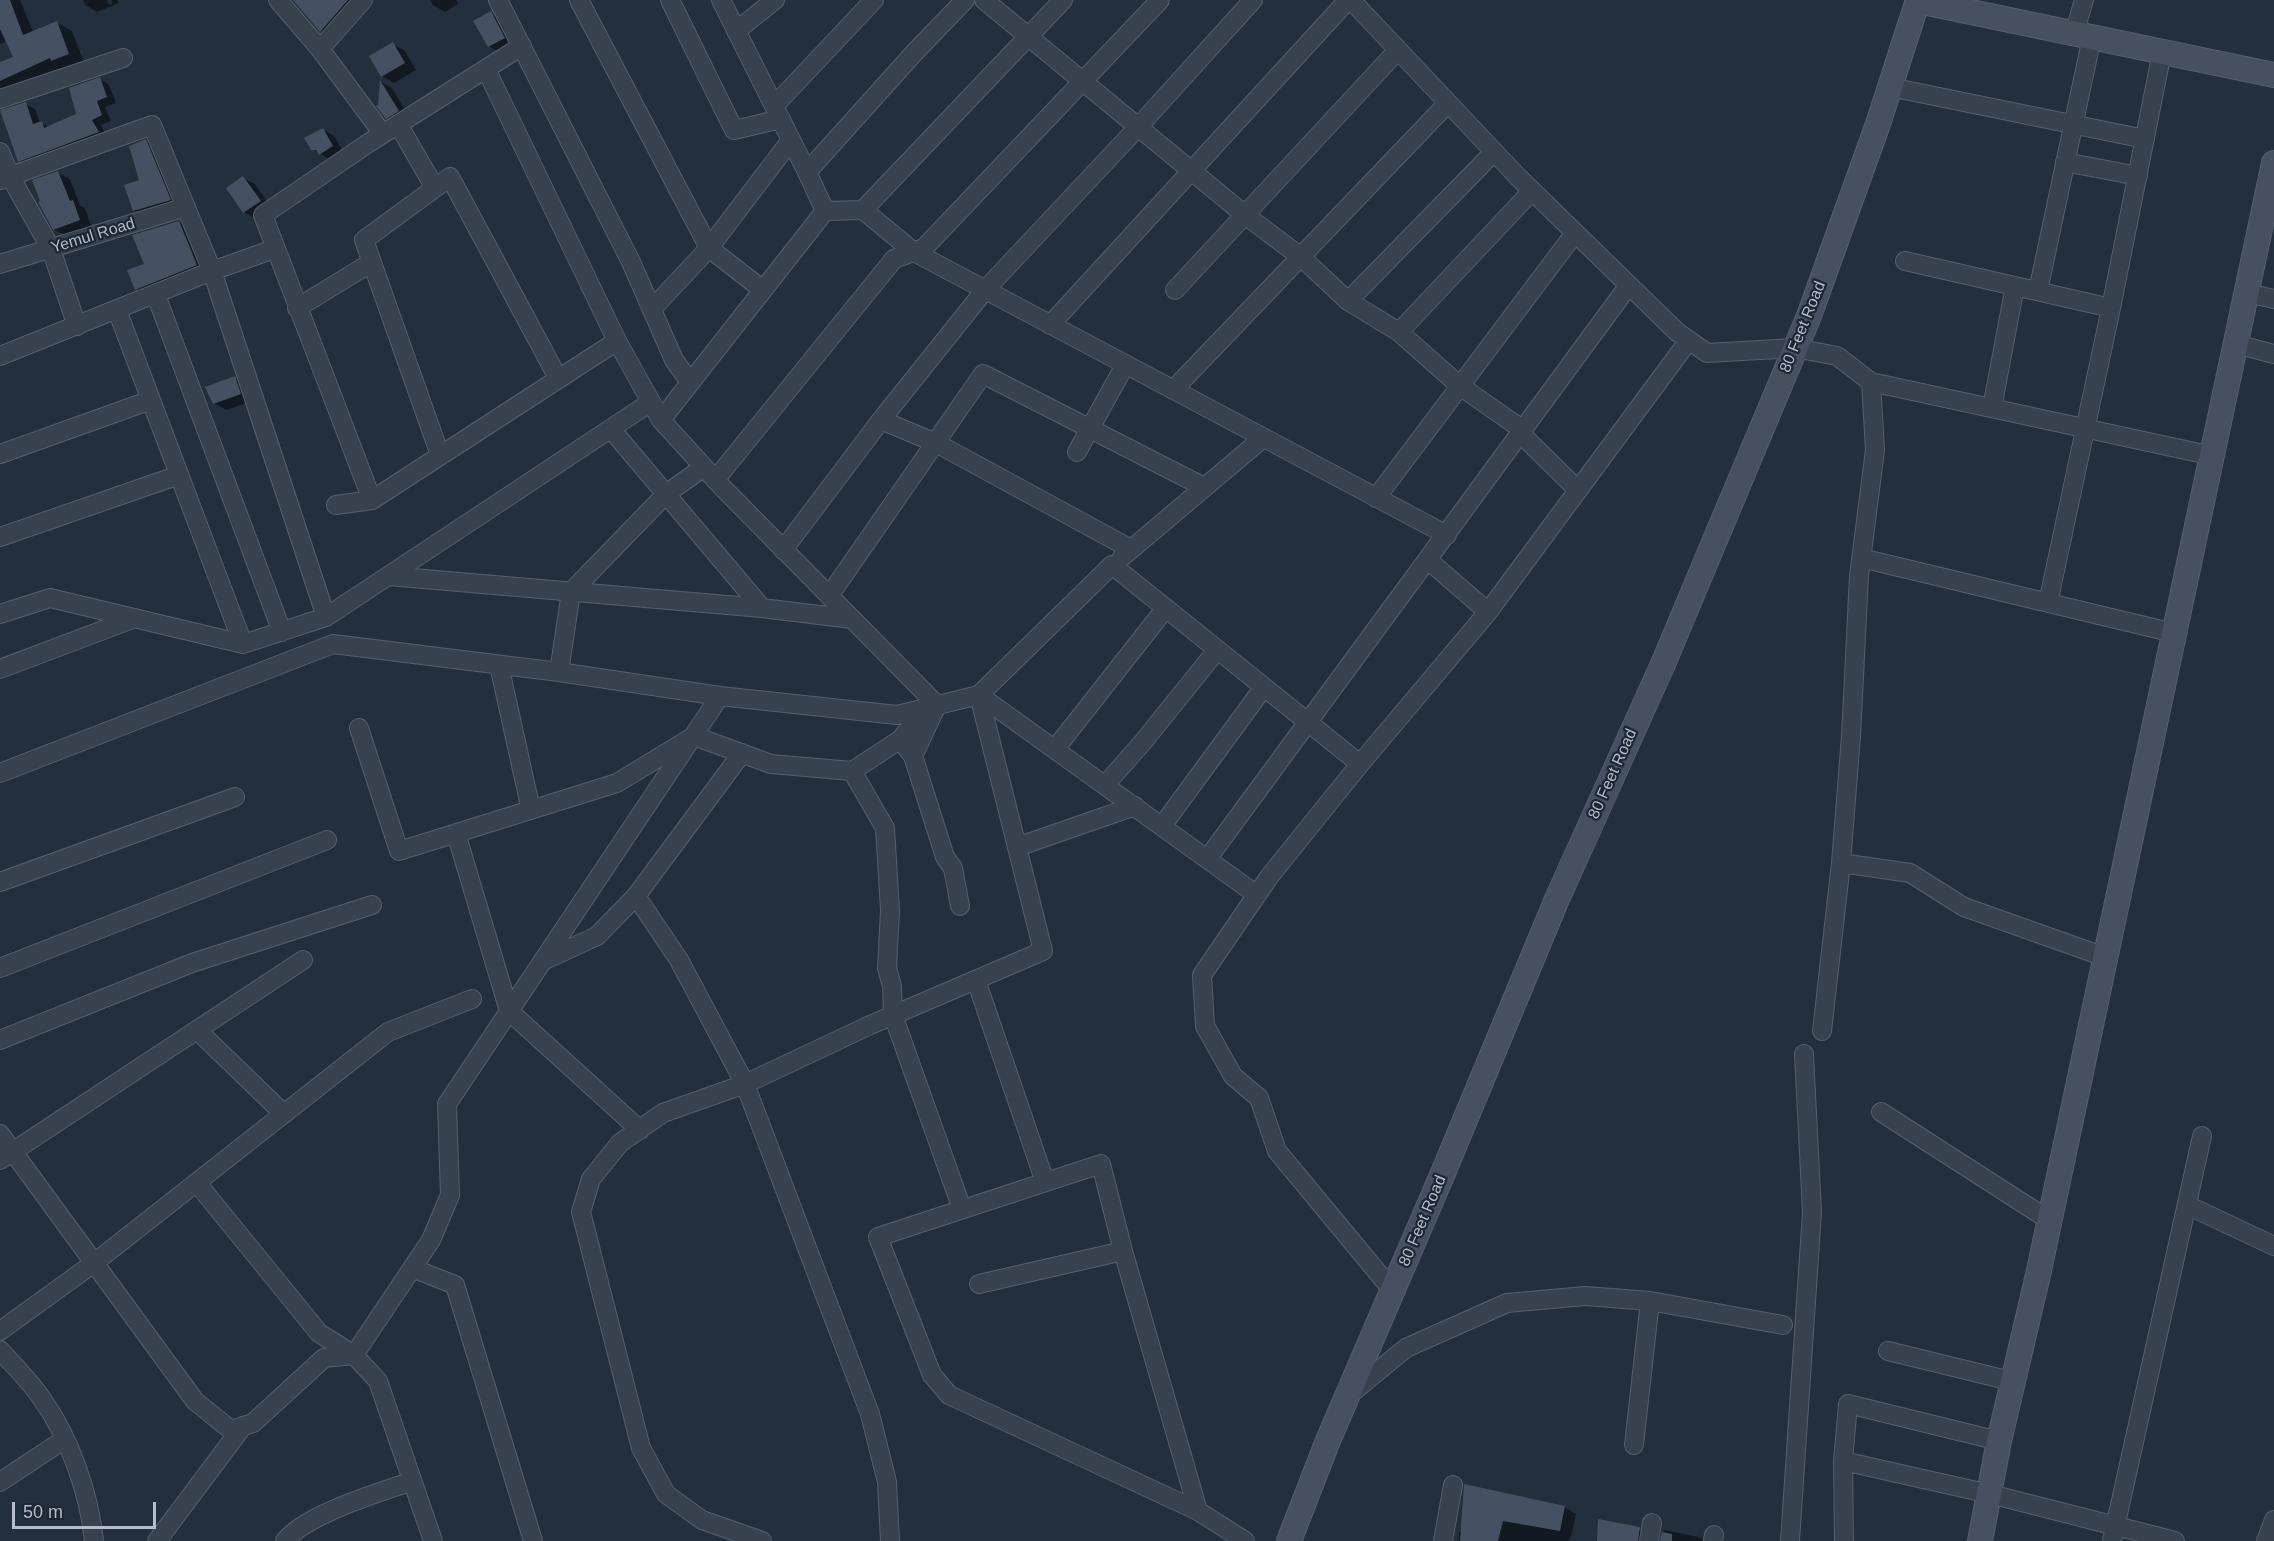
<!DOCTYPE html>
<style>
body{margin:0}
#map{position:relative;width:2274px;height:1541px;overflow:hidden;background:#242f3e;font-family:Arial,sans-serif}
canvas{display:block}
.scale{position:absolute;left:12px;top:1502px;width:144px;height:27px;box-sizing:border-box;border:3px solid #b4bcc9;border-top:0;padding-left:8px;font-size:18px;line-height:21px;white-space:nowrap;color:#b4bcc9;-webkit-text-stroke:4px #1d2633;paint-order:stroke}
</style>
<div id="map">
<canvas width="2274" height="1541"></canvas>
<div class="scale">50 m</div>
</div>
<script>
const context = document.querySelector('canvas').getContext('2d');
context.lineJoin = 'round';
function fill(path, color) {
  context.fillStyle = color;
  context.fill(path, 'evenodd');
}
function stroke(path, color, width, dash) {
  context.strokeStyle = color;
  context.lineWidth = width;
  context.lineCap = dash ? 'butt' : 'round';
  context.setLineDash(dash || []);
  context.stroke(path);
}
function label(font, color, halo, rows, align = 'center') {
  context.font = font + ' Arial,sans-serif';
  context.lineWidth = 4.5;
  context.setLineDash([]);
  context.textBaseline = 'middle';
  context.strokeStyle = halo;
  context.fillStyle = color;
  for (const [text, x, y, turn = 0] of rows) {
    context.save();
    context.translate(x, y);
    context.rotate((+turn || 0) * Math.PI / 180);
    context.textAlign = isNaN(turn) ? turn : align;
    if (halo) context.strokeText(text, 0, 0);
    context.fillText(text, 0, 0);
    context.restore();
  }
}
const shadow = new Path2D(`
 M0 0H20L33 32 57 23 72 31 84 62 67 69 64 67 27 85 0 93V63L15 58 7 41 0 44Z
 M83 0H107L109 5 112 4 111 0H117L119 3 97 12 85 5Z
 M295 0H361L333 37 321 31Z
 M430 0H456L458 4 445 12 433 5Z
 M491 13 503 20 515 45 500 53 489 46Z
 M393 44 405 51 416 70 394 83 382 76Z
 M100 79 109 85 116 103 105 107 111 121 101 125 107 138 28 166 19 161 25 104 35 109 40 123 50 127 78 115Z
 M381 82 392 88 409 117 398 124 387 118Z
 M323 129 334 136 344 153 331 160 312 149Z
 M146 141 157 148 181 206 146 217 134 210 141 181Z
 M58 173 70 179 80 206 85 208 91 226 66 236 54 229Z
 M243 178 255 184 271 208 256 219 244 212 228 188Z
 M179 222 191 229 208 271 148 295 136 289 146 265Z
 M235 378 246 385 252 401 226 410 214 403Z
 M1465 1485 1564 1507 1576 1514 1571 1537H1570L1569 1541H1459V1532H1462Z
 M1639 1529 1651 1535V1541H1598Z
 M1664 1530 1698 1537 1705 1541H1661Z`);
const building = new Path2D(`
 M0 0H10L23 35 57 21 69 54 51 61 50 58 0 81V62L13 57 0 29Z
 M293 0H348L320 32Z
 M491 11 505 38 488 47 473 21Z
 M393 42 405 63 381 77 369 56Z
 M100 77 107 97 97 101 102 115 92 120 99 132 18 162 0 110 26 102 33 124 42 121 44 128 76 114 69 88Z
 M380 80 399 111 386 119 376 106 378 105Z
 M323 128 333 146 319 155 316 150H311L304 138Z
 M146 139 171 200 133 211 124 185 139 180 129 146Z
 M58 171 70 201 73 200 80 220 53 230 38 202 40 201 32 180Z
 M243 176 261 201 243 213 226 188Z
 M179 221 197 265 135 290 127 270 144 264 132 235Z
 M235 376 241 394 213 404 205 387Z
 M1464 1484 1565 1506 1560 1531 1503 1521 1498 1541H1460Z
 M1598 1519 1640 1527 1638 1541H1597Z
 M1662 1532 1672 1534V1541H1660Z`);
const street = new Path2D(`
 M278 0 320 49 363 0
 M498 0 631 262 674 360 690 382
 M579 0 709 248 763 290
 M670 0 734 130 781 119
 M721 0 807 172
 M984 0 1245 215 1301 257 1348 301 1399 332 1460 386 1523 430 1521 434 1578 490
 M1351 0 1518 177 1677 332 1707 353 1795 348 1837 356 1871 382 1875 450 1859 576 1851 736 1841 863 1822 1031
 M736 31 775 0
 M2074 34 2084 0
 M320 49 383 134
 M486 69 617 341 661 420 722 487 937 705 913 756
 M1890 87 2145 139
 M0 99 123 58
 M774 106 874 0
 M398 124 435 188
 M0 152 10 176 51 249 77 326
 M2065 162 2138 176
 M0 180 152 125 212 271 326 617
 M863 210 1063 0
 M825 211 863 210 914 252 1447 535
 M1905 261 2111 308
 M0 264 186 207
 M1175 290 1398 50
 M2038 291 2092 37
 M2247 293 2274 299
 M156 295 282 632
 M1348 301 1494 152
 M297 308 372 262
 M652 309 709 248 791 140
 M117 310 243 644
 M1050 325 1348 0
 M1399 332 1532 191
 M2236 344 2274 354
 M0 356 212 271 274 249
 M1871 382 2213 456
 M1173 390 1448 103
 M1992 408 2015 286
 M661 420 825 211 807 172 914 53 965 0
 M881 420 936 443 1131 549
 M611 429 762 608
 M1077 452 1125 365
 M0 454 151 400
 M440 455 364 240 450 177 558 378
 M715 480 894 259 924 248 1160 0
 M1376 498 1575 233
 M372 500 263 215 367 144 522 46
 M336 505 372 500 617 341
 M0 537 179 475
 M783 550 881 420 985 290 1139 126 1253 0
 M1122 557 1263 438
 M1861 558 2174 633
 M1428 560 1488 612
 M389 576 762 608 852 619
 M829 596 983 374 1204 487
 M2048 603 2111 308 2162 52
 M0 614 50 598 243 644 326 617 651 402
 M499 665 531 810
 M0 669 135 618
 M559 672 571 592 666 494 704 467
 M359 728 399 851 617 783 694 736 771 764 852 771 901 739 923 710
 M906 747 913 756 945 857 953 868 960 906
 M1055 749 1165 609
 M852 771 885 828 890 910 887 968 892 986 893 1015 962 1209
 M0 773 333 644 559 672 720 696 897 715 979 695 1043 951 868 1026 745 1084 663 1113 620 1143 591 1179 581 1212 641 1448 666 1494 702 1520 762 1541
 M1105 785 1143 742 1217 650
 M1162 826 1264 687
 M456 833 509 1011 640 1130
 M1017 847 1135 806
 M1208 858 1629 285
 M1841 863 1910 873 1964 907 2105 957
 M0 882 235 797
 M1257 895 979 695 1112 565 1360 764
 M636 896 679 960 745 1084 870 1414 887 1482 890 1541
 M545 960 597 936 636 896 742 753
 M0 968 327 840
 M976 980 1045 1182
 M197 1030 284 1114
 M0 1040 192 963 372 905
 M1881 1112 2049 1220
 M0 1134 195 1401 231 1430 253 1423 324 1358 354 1355 378 1381 433 1541
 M0 1160 303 960
 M197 1183 319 1333 354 1355 431 1240 450 1195 447 1104 720 696
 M2187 1205 2274 1246
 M412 1268 455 1285 533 1541
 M979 1284 1123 1251
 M1393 1291 1277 1151 1259 1098 1233 1076 1205 1026 1202 975 1269 877 1360 764 1488 612 1689 340
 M0 1331 94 1263 388 1032 472 999
 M0 1350C14 1366 30 1381 42 1399 70 1438 89 1493 94 1541
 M1888 1351 2015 1382
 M1349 1395 1406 1348 1507 1303 1585 1296 1650 1301 1783 1325
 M1634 1445 1650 1301
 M1843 1461 1990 1494 2175 1541
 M0 1482 65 1439
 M1198 1511 1123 1251 1101 1164 878 1237 932 1375 949 1395 1198 1511 1245 1541
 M157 1541 243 1426
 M285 1541C306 1514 379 1493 412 1481
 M1443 1541 1453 1485
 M1649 1541 1652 1523
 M1713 1541 1714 1535
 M1790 1541 1812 1212 1804 1054
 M1844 1541 1843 1461 1848 1404 1999 1441
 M2112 1541 2202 1136
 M2266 1541 2274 1520`);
const secondary = new Path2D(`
 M1918 1 2274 75
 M1289 1541 1327 1443 1443 1173 1557 899 1663 664 1809 316 1878 124 1918 0
 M1980 1541 1999 1441 2038 1275 2274 163`);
const streetNames = [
 ["Yemul Road",93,236,-17],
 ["80 Feet Road",1803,327,-68],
 ["80 Feet Road",1613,774,-66],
 ["80 Feet Road",1423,1221,-67]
];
fill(shadow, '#0007');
fill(building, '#455162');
stroke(street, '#565f6c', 20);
stroke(secondary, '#565f6c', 26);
stroke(street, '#38414e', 18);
stroke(secondary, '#465061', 24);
label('16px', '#b4bcc9', '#1d2633', streetNames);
</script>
